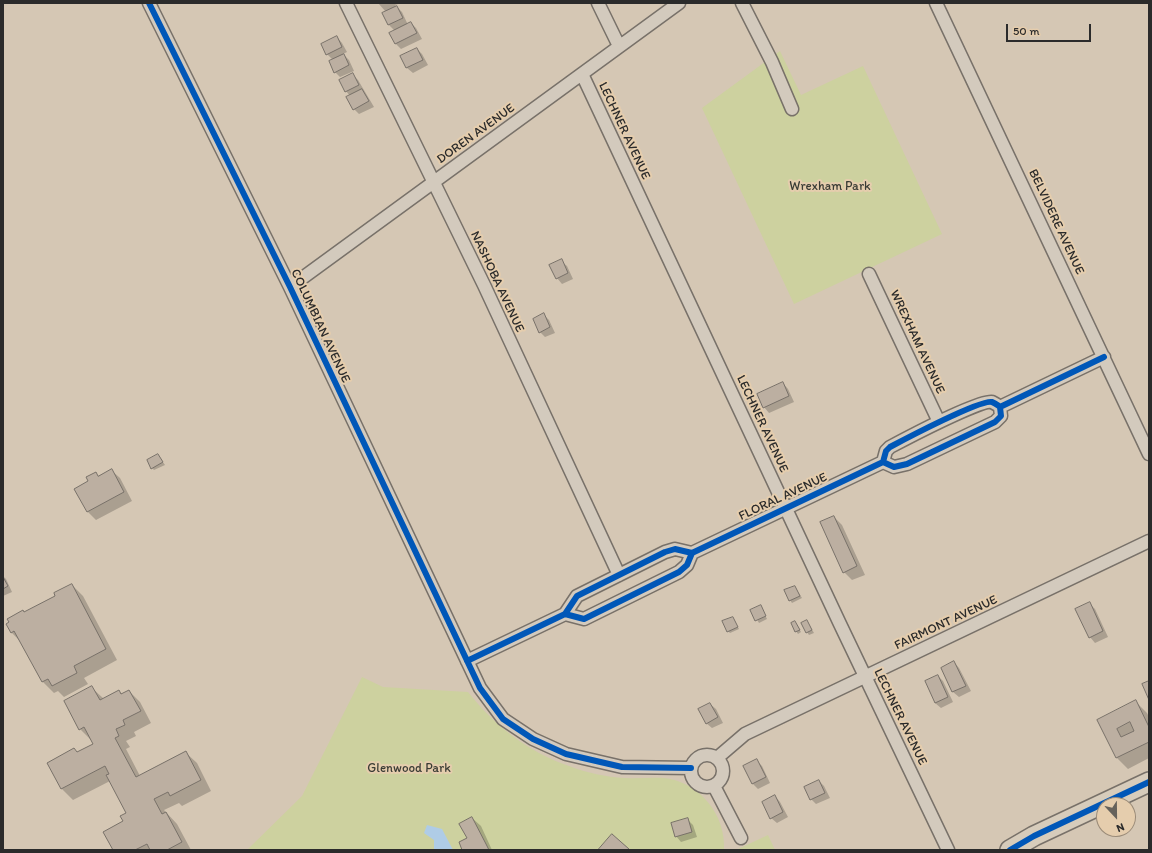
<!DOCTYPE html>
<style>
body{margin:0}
#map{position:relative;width:1152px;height:853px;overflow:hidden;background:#d5c7b4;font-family:Itim,sans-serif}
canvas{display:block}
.frame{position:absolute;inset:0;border:4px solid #2b2b2b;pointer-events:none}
.north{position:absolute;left:1096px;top:797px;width:40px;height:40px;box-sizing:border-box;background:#e5cdad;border:1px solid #9b8c79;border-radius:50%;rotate:158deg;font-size:11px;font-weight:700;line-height:16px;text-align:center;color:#2b2b2b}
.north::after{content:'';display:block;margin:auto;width:14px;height:18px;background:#66625b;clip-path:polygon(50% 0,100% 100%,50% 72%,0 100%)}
.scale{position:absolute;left:1006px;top:24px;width:85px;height:18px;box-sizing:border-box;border:2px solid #2b2b2b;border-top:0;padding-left:5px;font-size:12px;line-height:14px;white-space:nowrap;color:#2b2b2b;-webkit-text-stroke:3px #e5cdad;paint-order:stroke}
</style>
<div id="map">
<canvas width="1152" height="853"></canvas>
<div class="frame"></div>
<div class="north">N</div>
<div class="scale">50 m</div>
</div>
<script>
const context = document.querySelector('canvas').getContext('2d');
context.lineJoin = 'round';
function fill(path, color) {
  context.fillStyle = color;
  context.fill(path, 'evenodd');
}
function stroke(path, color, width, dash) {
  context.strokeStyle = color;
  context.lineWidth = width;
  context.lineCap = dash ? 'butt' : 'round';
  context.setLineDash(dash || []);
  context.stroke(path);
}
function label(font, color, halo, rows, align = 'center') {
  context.font = font + ' Itim,sans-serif';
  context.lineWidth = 4;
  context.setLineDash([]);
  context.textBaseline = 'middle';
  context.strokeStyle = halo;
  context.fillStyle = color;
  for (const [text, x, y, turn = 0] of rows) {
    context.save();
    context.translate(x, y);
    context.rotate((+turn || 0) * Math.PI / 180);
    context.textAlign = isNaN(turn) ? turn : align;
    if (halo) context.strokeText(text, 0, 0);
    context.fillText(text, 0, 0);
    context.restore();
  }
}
const green = new Path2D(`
 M780 51 801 95 863 66 942 234 794 304 702 108Z
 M362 677 383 687 468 692C494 725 528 752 569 766 587 773 606 777 625 778 638 779 651 777 664 778 700 782 726 815 724 850H247L302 796Z
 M768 835 775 850H736Z`);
const water = new Path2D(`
 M427 825 442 829 453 850H434V840L424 833Z`);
const shadow = new Path2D(`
 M378 3H397L398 4 395 5 402 12 408 25 411 23 416 28 422 39 401 49 396 44 390 33 395 31 389 25 386 12Z
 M337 37 342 43 347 52 343 54 349 60 354 71 340 77 335 72 333 60 327 54Z
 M417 49 422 54 428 65 413 73 407 68 402 57Z
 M353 75 358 80 374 107 359 114 354 109 350 96 346 91Z
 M561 261 567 266 573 279 562 284 557 278Z
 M544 315 549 320 555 333 545 337 540 332Z
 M783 383 788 389 794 402 769 413 764 407 758 394Z
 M158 455 165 465 154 470 152 468Z
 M111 470 120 478 132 501 96 520 87 511 90 482 95 473 99 477Z
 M834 517 842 525 865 575 852 580 844 572Z
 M3 576 6 579 12 592 3 596Z
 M72 585 83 596 117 660 84 678 88 684 64 697 58 691 54 693 43 682 21 642 11 632 25 613 57 596Z
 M795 587 802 598 792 603 790 600Z
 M1090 604 1095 609 1108 637 1095 643 1090 637Z
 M761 607 767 619 759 623 752 611Z
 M733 618 739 629 730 633 728 631Z
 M807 621 814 633 809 635 807 632Z
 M795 622 801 632 798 634 796 631Z
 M954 662 959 668 971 691 959 697 953 692 942 668Z
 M938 676 943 681 953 702 941 708 935 703Z
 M92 688 104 699 119 691 123 695 129 691 140 702 151 723 134 732 136 736 126 741 130 747 126 749 140 776 185 752 197 763 211 791 182 806 179 803 164 810 177 824 191 850H114L127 814 110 781 73 800 62 789 48 763 78 753 95 744 80 729Z
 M1136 702 1147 713 1149 717V758L1128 769 1117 758 1098 720Z
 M710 704 716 709 723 723 712 728 706 723Z
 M757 761 762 766 770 783 758 789 753 784Z
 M819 781 824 786 830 798 816 804 811 799Z
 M775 796 780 802 788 817 777 823 771 818Z
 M472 818 481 826 492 850H463L468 839Z
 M688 820 693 825 697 837 681 842 676 836Z`);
const building = new Path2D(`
 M397 6 403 18 388 25 382 13Z
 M411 22 417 33 395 44 389 33Z
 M337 36 342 47 326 55 321 44Z
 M417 48 423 60 406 68 400 56Z
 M344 54 349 65 334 73 329 61Z
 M353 73 359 85 345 92 339 80Z
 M362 89 369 101 353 110 346 97Z
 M562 259 568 273 556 279 549 265Z
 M544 313 550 327 539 333 533 319Z
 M783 382 789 396 763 408 757 394Z
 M158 454 163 462 151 469 147 460Z
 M112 469 124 492 87 512 74 489 88 481 86 477 96 472 98 476Z
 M834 516 857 566 843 573 820 522Z
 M3 577 8 586 3 589Z
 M72 584 106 649 74 666 77 673 52 686 48 679 42 682 14 631 11 633 6 624 9 622 7 619 23 610 24 612 55 596 54 593Z
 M795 586 800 596 789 601 784 590Z
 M1090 602 1103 631 1089 638 1075 609Z
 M761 605 766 616 755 621 750 610Z
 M733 617 738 627 727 632 722 621Z
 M807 620 812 630 806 633 801 623Z
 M795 621 800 630 795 632 791 623Z
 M954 661 966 686 952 692 941 668Z
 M938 675 948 697 935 703 925 681Z
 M1149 681V700L1142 684Z
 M92 686 100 700 119 690 121 694 129 690 141 711 123 720 125 725 116 729 119 736 115 738 136 777 186 751 201 780 170 796 168 792 154 799 162 814 166 812 182 842 167 850H150L147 844 135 850H113L103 832 123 821 120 816 126 813 106 775 109 774 105 766 61 789 47 763 74 748 77 752 93 744 84 727 79 730 64 701Z
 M1136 700 1149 727V742L1116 758 1097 720ZM1130 722 1134 731 1121 737 1117 729Z
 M710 703 718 717 706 724 698 709Z
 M757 759 766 777 752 784 743 766Z
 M819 780 825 793 810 800 804 787Z
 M775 795 783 812 770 819 762 802Z
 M472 817 486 844 489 850H462L459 842 467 838 459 824Z
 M688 818 692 832 675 837 671 823Z
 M612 834 629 849 628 850H598Z`);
const minor = new Path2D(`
 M149 3 290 287 480 688 503 719 533 739 566 754 622 767 691 768
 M346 3 484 285 619 575
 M598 3 619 46
 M742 3 772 62 792 109
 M936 3 1149 454
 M582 74 840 624 948 850
 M869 274 939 422
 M290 287 679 3
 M1000 407 1104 357
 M883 462 886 451 890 447C905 439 981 399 992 402 994 403 998 405 1000 407
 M565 614 584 619 679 572 687 565 692 553
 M467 661 565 614 577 596 665 552 675 549 692 553 883 462 894 467 907 464 995 422 1001 416 1000 407
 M691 771a16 16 0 1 1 32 0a16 16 0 1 1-32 0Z
 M717 758 745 734 1149 541
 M714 786 741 838`);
const primary = new Path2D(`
 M1010 850 1034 836 1149 782`);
const cycleway = new Path2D(`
 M149 3 290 287 480 688 503 719 533 739 566 754 622 767 691 768
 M1000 407 1104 357
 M883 462 886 451 890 447C905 439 981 399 992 402 994 403 998 405 1000 407
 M565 614 584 619 679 572 687 565 692 553
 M467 661 565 614 577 596 665 552 675 549 692 553 883 462 894 467 907 464 995 422 1001 416 1000 407
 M1010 850 1034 836 1149 782`);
const streetNames = [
 ["LECHNER AVENUE",624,131,65],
 ["DOREN AVENUE",476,134,-36],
 ["BELVIDERE AVENUE",1056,222,65],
 ["NASHOBA AVENUE",497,282,65],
 ["COLUMBIAN AVENUE",320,326,65],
 ["WREXHAM AVENUE",917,342,65],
 ["LECHNER AVENUE",762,424,65],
 ["FLORAL AVENUE",783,497,-25],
 ["FAIRMONT AVENUE",946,623,-25],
 ["LECHNER AVENUE",900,717,64]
];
const parkNames = [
 ["Wrexham Park",830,187],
 ["Glenwood Park",409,769]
];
fill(green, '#cdd19f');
fill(water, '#afcce6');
fill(shadow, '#0003');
fill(building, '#bcafa1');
stroke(building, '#787169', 1);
stroke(minor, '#787169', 15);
stroke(primary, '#787169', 22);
stroke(minor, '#d3cabd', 12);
stroke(primary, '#d7ccbb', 19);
stroke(cycleway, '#0057b8', 6);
label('13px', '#2b2b2b', '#e5cdad', streetNames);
label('13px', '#3a3c35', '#e5cdad', parkNames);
</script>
